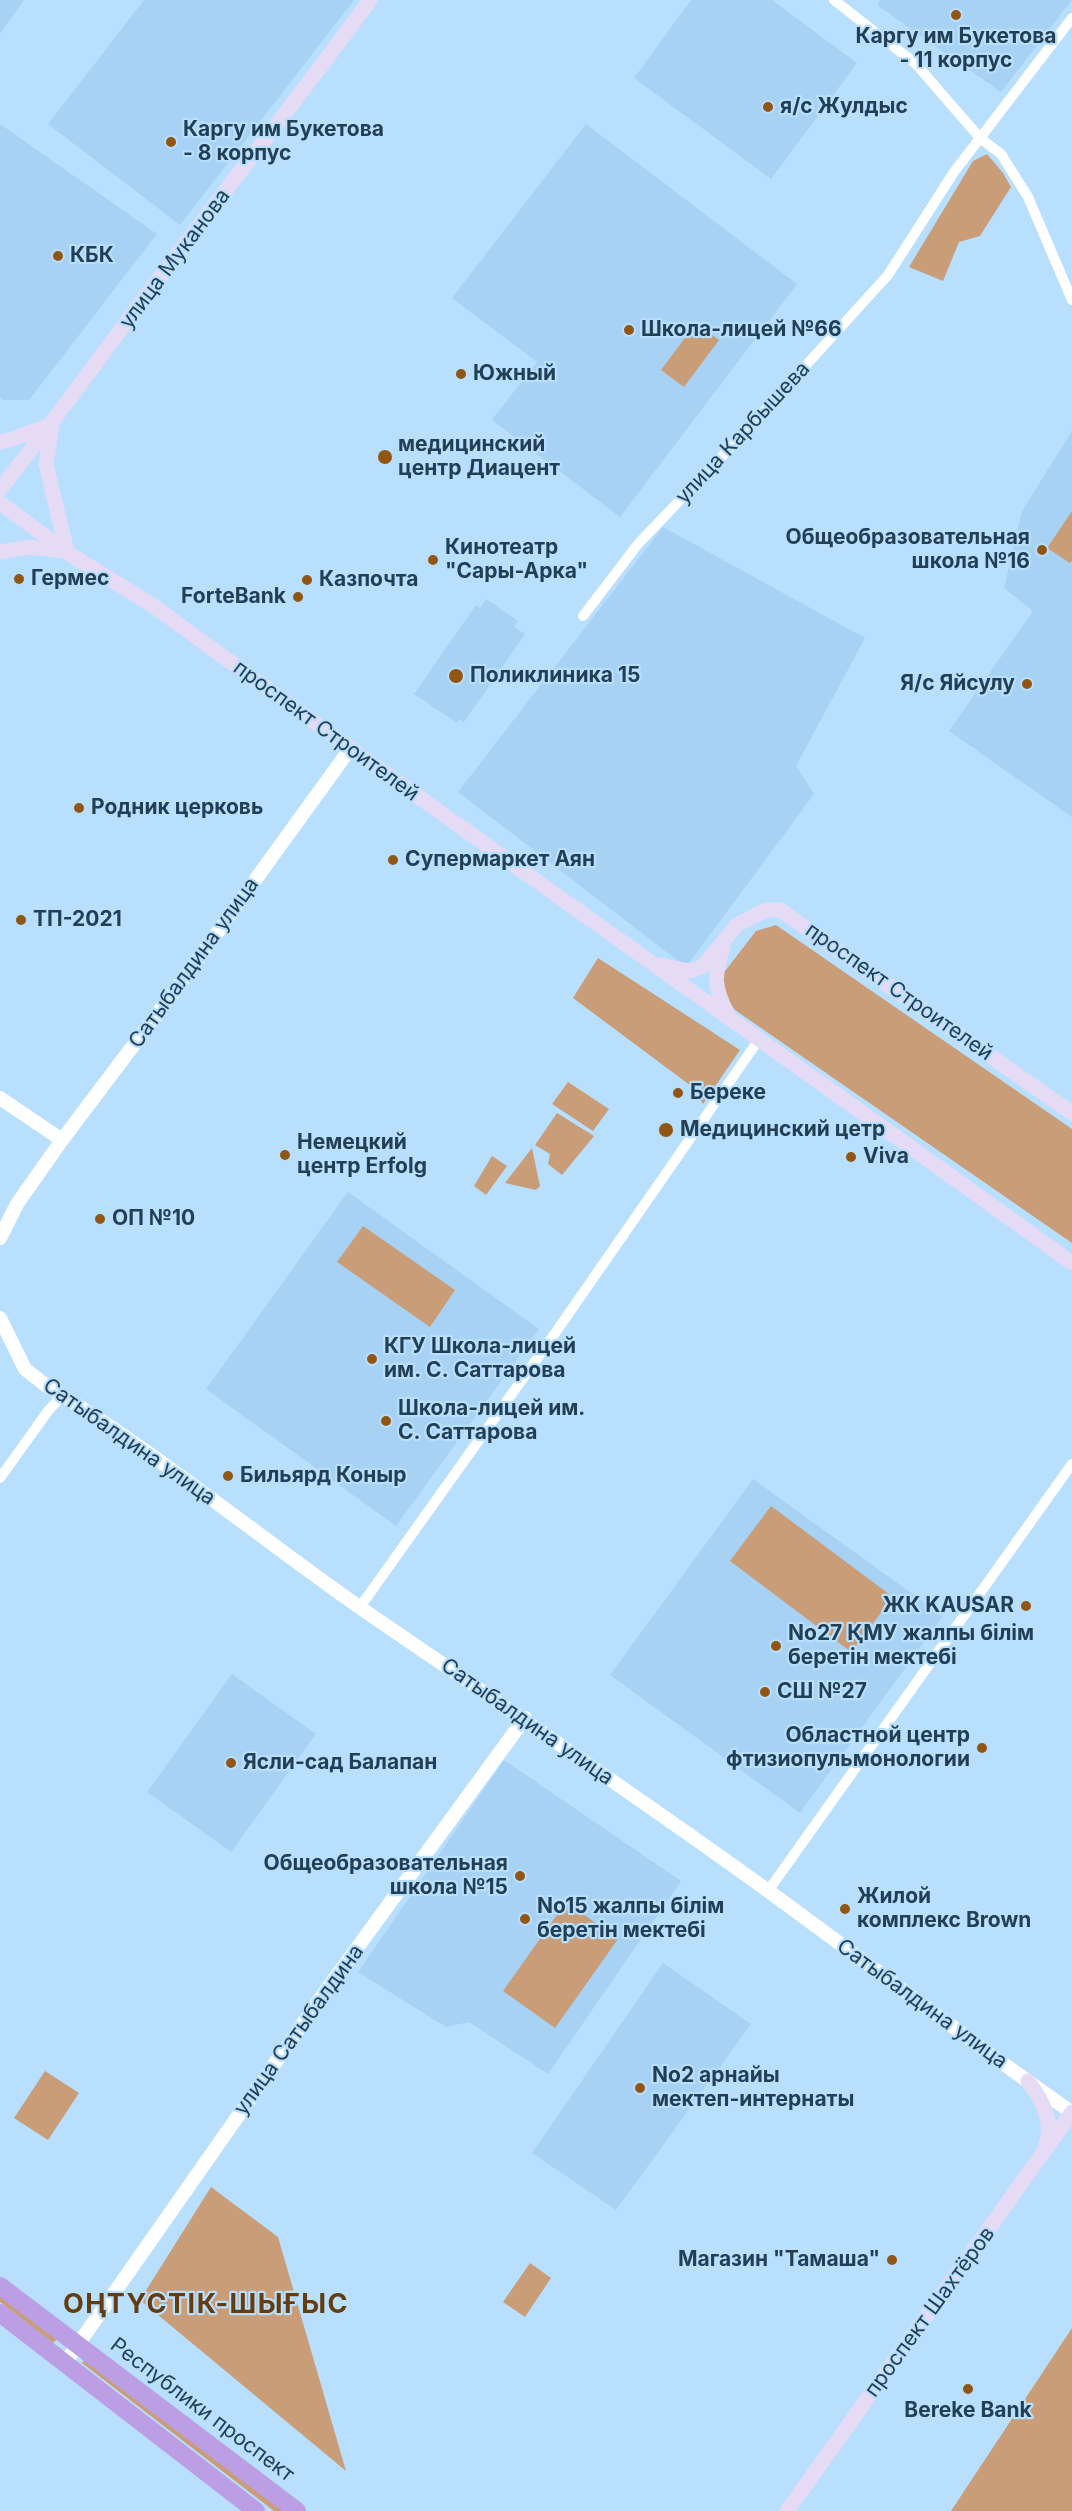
<!DOCTYPE html>
<meta charset="utf-8">
<style>
body{margin:0}
canvas{display:block;background:#b8dffe}
</style>
<canvas width="1072" height="2511"></canvas>
<script>
const context = document.querySelector('canvas').getContext('2d');
context.lineJoin = 'round';
function fill(path, color) {
  context.fillStyle = color;
  context.fill(path, 'evenodd');
}
function stroke(path, color, width, dash) {
  context.strokeStyle = color;
  context.lineWidth = width;
  context.lineCap = dash ? 'butt' : 'round';
  context.setLineDash(dash || []);
  context.stroke(path);
}
function label(font, color, halo, rows, align = 'center') {
  context.font = font + ' Inter,sans-serif';
  context.lineWidth = 4.5;
  context.setLineDash([]);
  context.textBaseline = 'middle';
  context.strokeStyle = halo;
  context.fillStyle = color;
  for (const [text, x, y, turn = 0] of rows) {
    context.save();
    context.translate(x, y);
    context.rotate((+turn || 0) * Math.PI / 180);
    context.textAlign = isNaN(turn) ? turn : align;
    if (halo) context.strokeText(text, 0, 0);
    context.fillText(text, 0, 0);
    context.restore();
  }
}
const built = new Path2D(`
 M0 0H24L0 34Z
 M144 0H354L180 225 48 124Z
 M691 0H772L857 63 771 179 634 78Z
 M881 0H1072L1001 92 877 5Z
 M0 124 157 234 29 400H3L0 398Z
 M586 124 797 284 620 517 492 420 537 362 452 298Z
 M1072 431V817L949 731 1033 611 1004 588 1022 511Z
 M663 527 865 638 796 766 814 794 686 967 458 792Z
 M486 599 518 621 514 627 525 634 464 722 459 719 457 723 414 694 476 605 480 608Z
 M348 1192 539 1329 396 1526 206 1389Z
 M753 1479 943 1616 800 1813 610 1675Z
 M232 1674 316 1734 231 1852 147 1792Z
 M504 1760 681 1881 548 2074 469 2022 446 2027 358 1972Z
 M663 1963 751 2024 616 2210 532 2153Z`);
const green = new Path2D(`
 M987 154 1003 173 1011 187 980 236 959 242 943 281 909 267 973 161Z
 M696 323 719 340 684 387 661 370Z
 M1072 511V561L1070 563 1047 548Z
 M776 925 1072 1129V1243L735 1010 723 993 722 975 756 931Z
 M598 958 740 1050 703 1104 691 1086 573 998Z
 M568 1082 609 1109 593 1131 552 1104Z
 M557 1113 594 1136 562 1175 548 1164 550 1154 535 1145Z
 M532 1148 540 1186 536 1190 505 1183Z
 M492 1156 507 1166 486 1195 474 1186Z
 M363 1226 455 1290 430 1327 337 1262Z
 M771 1506 893 1597 851 1652 730 1561Z
 M566 1902 618 1939 555 2028 503 1991Z
 M45 2071 79 2093 48 2140 14 2118Z
 M211 2187 278 2237 346 2471 140 2300Z
 M530 2263 551 2278 525 2317 503 2302Z
 M0 2295 57 2339 53 2343 0 2302Z
 M1072 2328V2511H951Z
 M85 2359 284 2511H274L82 2363Z`);
const minor = new Path2D(`
 M834 0 916 64 980 138 1001 154 1028 197 1072 300
 M583 616 638 544 748 429 888 275 954 172 1072 18
 M0 1478 48 1411 63 1395
 M360 1607 551 1339 760 1038
 M768 1891 1072 1464`);
const tertiary = new Path2D(`
 M0 1098 62 1140
 M0 1238 17 1204 62 1140 185 977 350 749
 M0 1318 25 1369 48 1387C158 1453 257 1536 362 1609 499 1703 637 1796 771 1893 871 1966 970 2041 1071 2112
 M65 2363 327 1989 525 1718`);
const secondary = new Path2D(`
 M52 425 46 464 67 551
 M0 442 12 439 50 425
 M0 489C58 417 111 341 167 268 234 178 304 91 370 0
 M0 503 71 555 152 605C457 827 766 1042 1072 1263
 M0 552 30 547 64 551
 M723 946C714 977 713 986 728 1015
 M659 965 690 971 703 966 737 925 765 910H780L1072 1113
 M1028 2081C1042 2100 1054 2120 1046 2144
 M787 2511 1072 2112`);
const trunk = new Path2D(`
 M0 2286 297 2511
 M0 2313 256 2511`);
const markers = [
 [956,15,6,"#915614"],
 [768,107,6,"#915614"],
 [171,142,6,"#915614"],
 [58,256,6,"#915614"],
 [629,330,6,"#915614"],
 [461,374,6,"#915614"],
 [385,457,8,"#915614"],
 [1042,550,6,"#915614"],
 [433,560,6,"#915614"],
 [19,579,6,"#915614"],
 [307,580,6,"#915614"],
 [298,597,6,"#915614"],
 [456,676,8,"#915614"],
 [1027,684,6,"#915614"],
 [79,808,6,"#915614"],
 [393,860,6,"#915614"],
 [21,920,6,"#915614"],
 [678,1093,6,"#915614"],
 [666,1130,8,"#915614"],
 [285,1155,6,"#915614"],
 [851,1157,6,"#915614"],
 [100,1219,6,"#915614"],
 [372,1359,6,"#915614"],
 [386,1421,6,"#915614"],
 [228,1476,6,"#915614"],
 [1026,1606,6,"#915614"],
 [776,1646,6,"#915614"],
 [765,1692,6,"#915614"],
 [982,1748,6,"#915614"],
 [231,1763,6,"#915614"],
 [520,1876,6,"#915614"],
 [845,1909,6,"#915614"],
 [525,1919,6,"#915614"],
 [640,2088,6,"#915614"],
 [892,2260,6,"#915614"],
 [968,2389,6,"#915614"]
];
const poiNames = [
 ["Каргу им Букетова",956,37,"center"],
 ["- 11 корпус",956,61,"center"],
 ["я/c Жулдыс",780,107],
 ["Каргу им Букетова",183,130],
 ["- 8 корпус",183,154],
 ["КБК",70,256],
 ["Школа-лицей №66",641,330],
 ["Южный",473,374],
 ["медицинский",398,445],
 ["центр Диацент",398,469],
 ["Общеобразовательная",1030,538,"right"],
 ["школа №16",1030,562,"right"],
 ["Кинотеатр",445,548],
 ["\"Сары-Арка\"",445,572],
 ["Гермес",31,579],
 ["Казпочта",319,580],
 ["ForteBank",286,597,"right"],
 ["Поликлиника 15",470,676],
 ["Я/c Яйсулу",1015,684,"right"],
 ["Родник церковь",91,808],
 ["Супермаркет Аян",405,860],
 ["ТП-2021",33,920],
 ["Береке",690,1093],
 ["Медицинский цетр",680,1130],
 ["Немецкий",297,1143],
 ["центр Erfolg",297,1167],
 ["Viva",863,1157],
 ["ОП №10",112,1219],
 ["КГУ Школа-лицей",384,1347],
 ["им. С. Саттарова",384,1371],
 ["Школа-лицей им.",398,1409],
 ["С. Саттарова",398,1433],
 ["Бильярд Коныр",240,1476],
 ["ЖК KAUSAR",1014,1606,"right"],
 ["No27 ҚМУ жалпы білім",788,1634],
 ["беретін мектебі",788,1658],
 ["СШ №27",777,1692],
 ["Областной центр",970,1736,"right"],
 ["фтизиопульмонологии",970,1760,"right"],
 ["Ясли-сад Балапан",243,1763],
 ["Общеобразовательная",508,1864,"right"],
 ["школа №15",508,1888,"right"],
 ["Жилой",857,1897],
 ["комплекс Brown",857,1921],
 ["No15 жалпы білім",537,1907],
 ["беретін мектебі",537,1931],
 ["No2 арнайы",652,2076],
 ["мектеп-интернаты",652,2100],
 ["Магазин \"Тамаша\"",880,2260,"right"],
 ["Bereke Bank",968,2411,"center"]
];
const streetNames = [
 ["улица Муканова",175,259,-53],
 ["улица Карбышева",743,433,-47],
 ["проспект Строителей",326,731,36],
 ["Сатыбалдина улица",194,963,-54],
 ["проспект Строителей",899,992,35],
 ["Сатыбалдина улица",129,1442,35],
 ["Сатыбалдина улица",527,1722,35],
 ["Сатыбалдина улица",922,2004,36],
 ["улица Сатыбалдина",299,2030,-54],
 ["проспект Шахтёров",930,2312,-54],
 ["Республики проспект",202,2410,37]
];
const districtNames = [
 ["ОҢТҮСТІК-ШЫҒЫС",206,2305]
];
fill(built, '#a7d2f4');
fill(green, '#c99d77');
stroke(minor, '#fff', 10);
stroke(tertiary, '#fff', 14);
stroke(secondary, '#e6dbf5', 15);
stroke(trunk, '#bc9ee4', 18);
for (const [x, y, r, color] of markers) {
  const dot = new Path2D();
  dot.arc(x, y, r, 0, 2 * Math.PI);
  context.fillStyle = color;
  context.fill(dot);
  stroke(dot, '#b8dffe', 2);
}
label('bold 21px', '#233f53', '#b8dffe', poiNames, 'left');
label('21px', '#233f53', '#b8dffe', streetNames);
context.letterSpacing = '1.5px';
label('bold 27px', '#653c10', '#b8dffe', districtNames);
context.letterSpacing = '0px';
</script>
